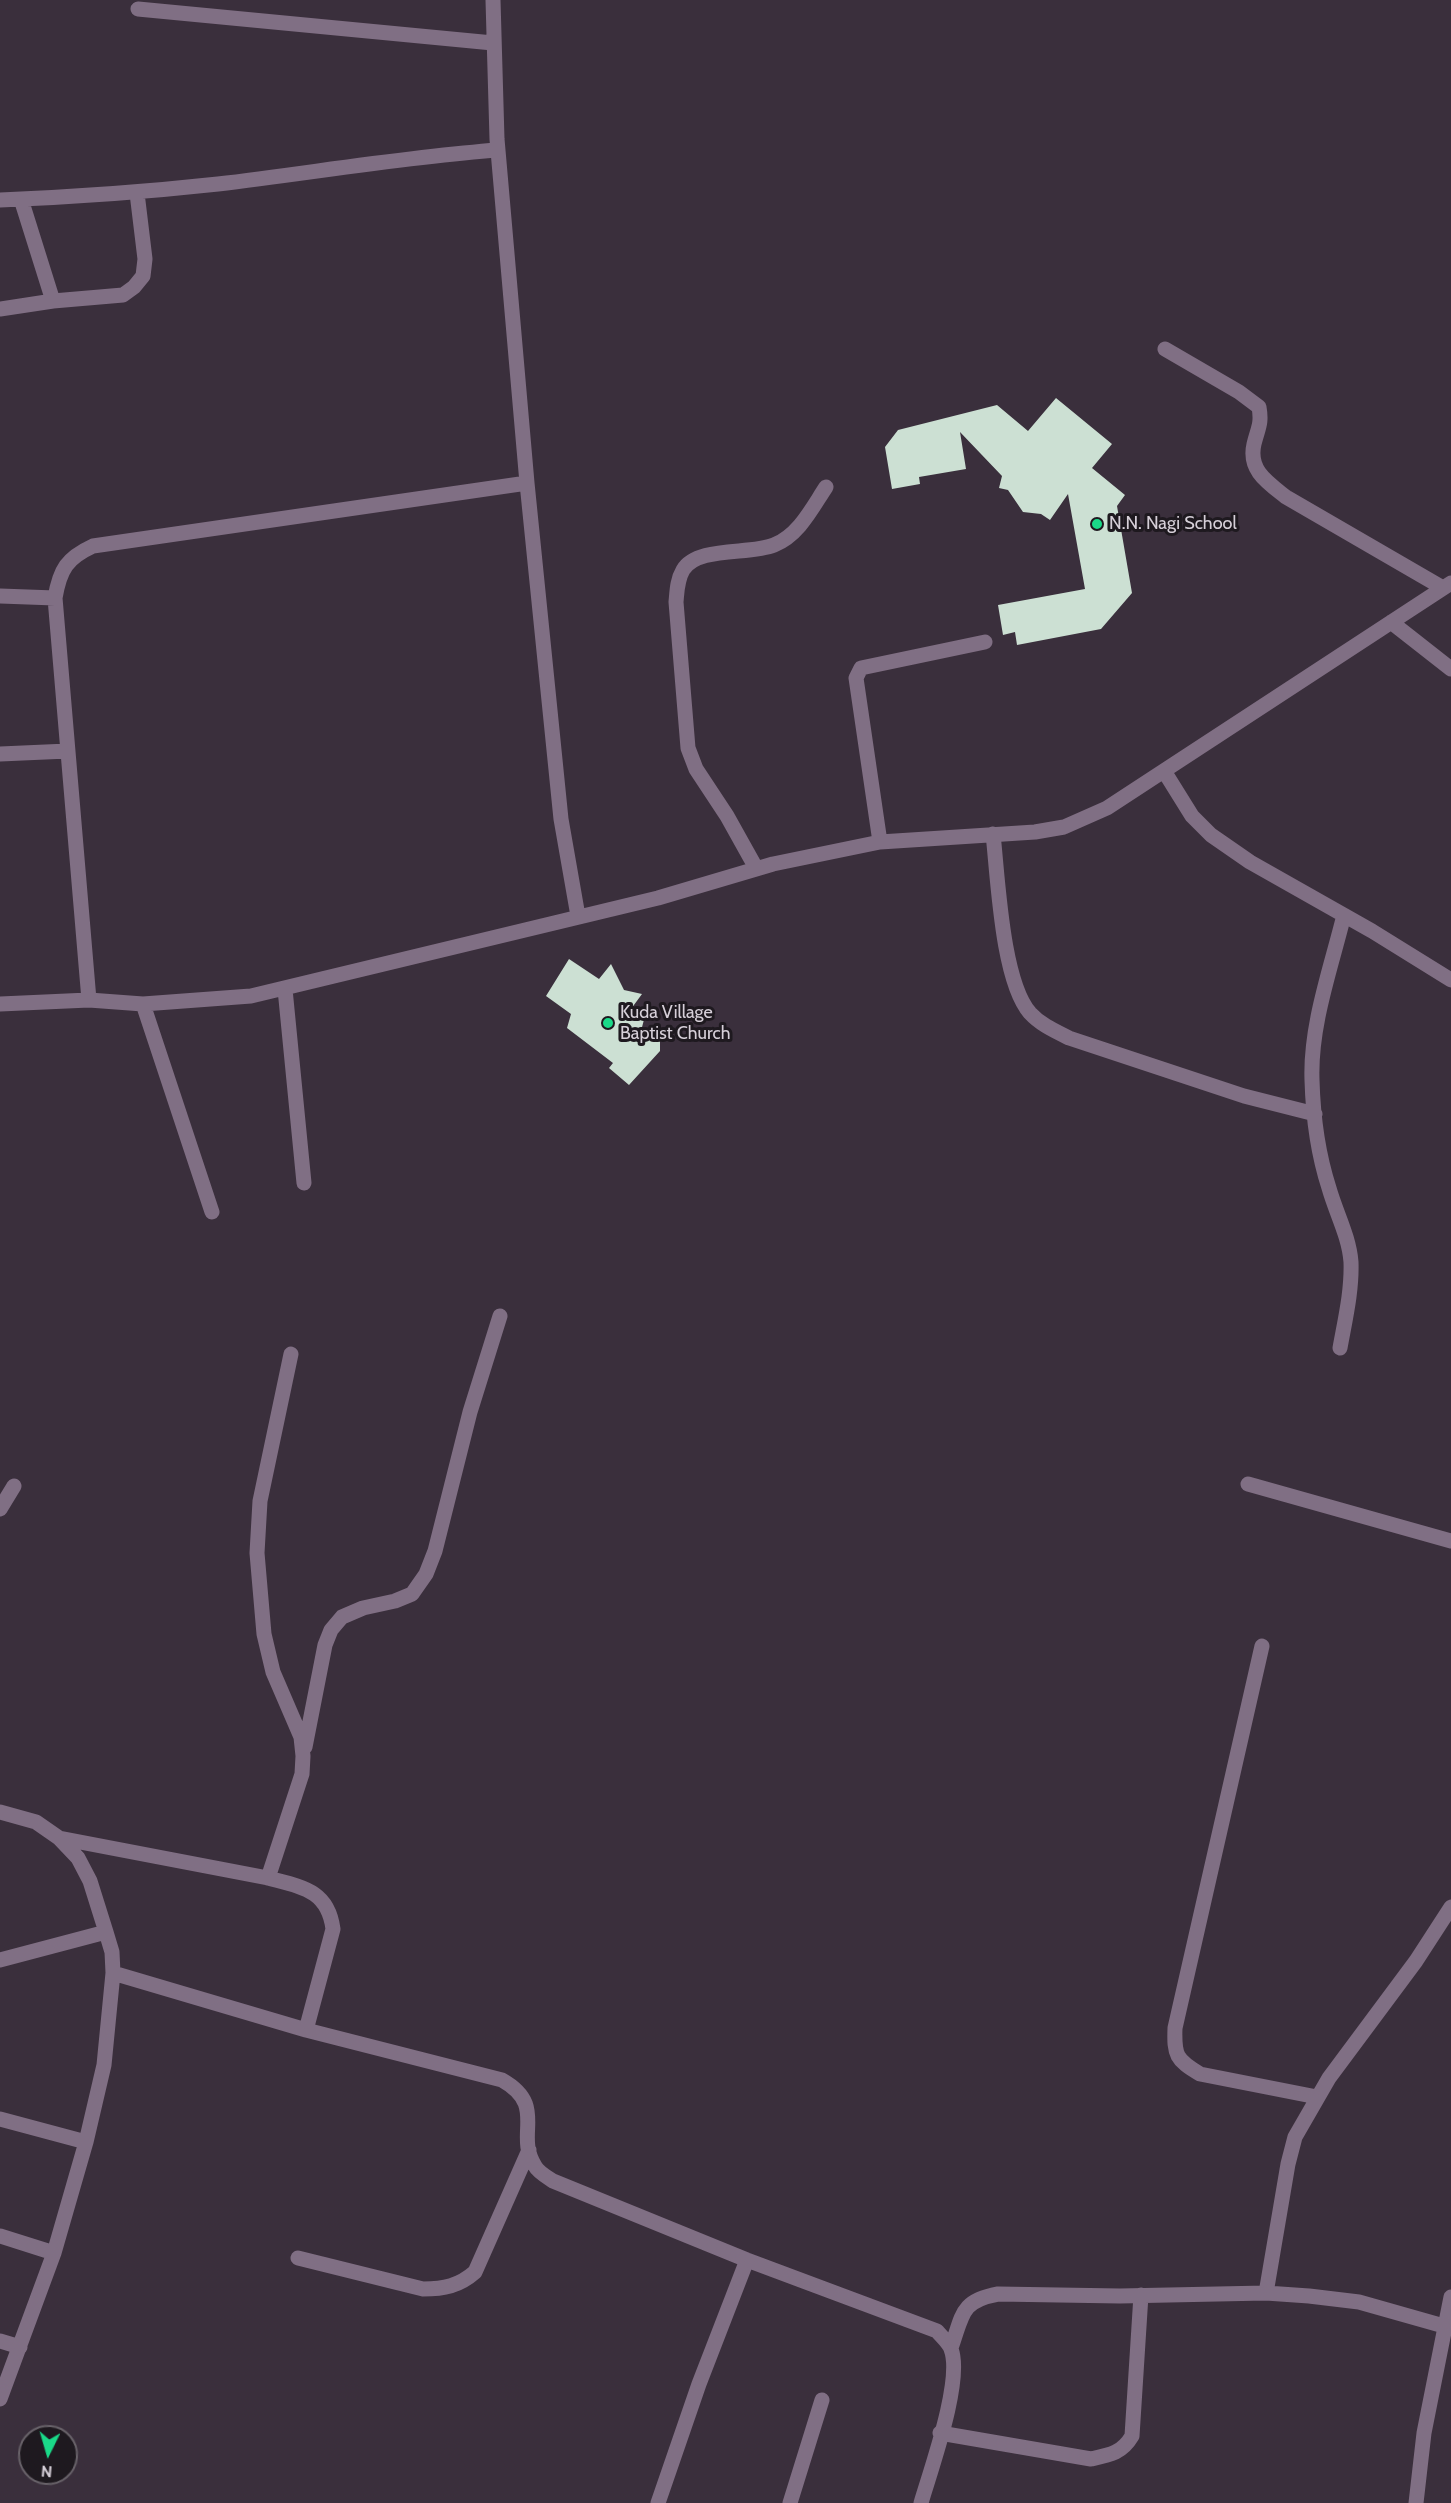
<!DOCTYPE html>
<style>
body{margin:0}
#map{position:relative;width:1451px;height:2503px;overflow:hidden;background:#3a2f3c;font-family:Cabin,sans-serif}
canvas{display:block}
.north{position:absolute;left:18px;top:2425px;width:60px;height:60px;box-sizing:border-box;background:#1e191f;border:2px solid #686269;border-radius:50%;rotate:185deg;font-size:16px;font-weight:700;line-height:24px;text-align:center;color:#d6cfd8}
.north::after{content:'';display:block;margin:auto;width:21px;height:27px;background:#1ad988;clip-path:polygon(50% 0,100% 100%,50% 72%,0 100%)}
</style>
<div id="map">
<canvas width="1451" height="2503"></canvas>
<div class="north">N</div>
</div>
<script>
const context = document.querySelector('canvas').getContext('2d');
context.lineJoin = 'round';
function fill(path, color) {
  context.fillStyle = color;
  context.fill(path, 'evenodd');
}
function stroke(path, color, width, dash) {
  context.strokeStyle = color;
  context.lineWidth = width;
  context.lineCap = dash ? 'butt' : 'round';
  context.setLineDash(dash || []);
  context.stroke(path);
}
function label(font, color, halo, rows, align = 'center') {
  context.font = font + ' Cabin,sans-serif';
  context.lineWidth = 6;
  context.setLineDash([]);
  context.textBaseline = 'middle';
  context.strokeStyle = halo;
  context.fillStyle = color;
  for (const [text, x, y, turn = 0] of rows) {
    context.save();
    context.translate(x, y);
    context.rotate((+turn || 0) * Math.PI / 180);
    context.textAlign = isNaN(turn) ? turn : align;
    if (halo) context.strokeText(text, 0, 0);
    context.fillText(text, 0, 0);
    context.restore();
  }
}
const building = new Path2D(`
 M1056 398 1112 444 1092 468 1125 495 1117 506 1132 593 1101 629 1017 645 1015 632 1003 635 998 605 1085 589 1068 494 1050 520 1041 514 1023 512 1008 490 999 488 1002 476 960 432 966 469 919 477 920 484 892 489 885 447 898 430 997 405 1028 431Z
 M569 959 599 979 611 964 624 990 642 994 631 1009 646 1012 641 1031 655 1033 660 1038V1051L629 1085 609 1068 613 1063 567 1028 571 1014 546 996Z`);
const minor = new Path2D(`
 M493 0 497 139 527 483 561 819 578 916
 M138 9 493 43
 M21 199 53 301
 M0 200C73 197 145 192 218 184 311 173 404 157 498 150
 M0 309 53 301 123 295 134 287 143 276 145 259 137 193
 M1165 349 1239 392 1259 407C1262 424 1258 428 1254 444 1248 470 1267 482 1286 497L1443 588
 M0 596 55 598
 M1391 622 1451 669
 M0 754 68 751
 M1164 771 1192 816 1211 835 1250 862 1372 931 1451 980
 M993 834C998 879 1002 981 1030 1013 1041 1025 1055 1031 1069 1038L1244 1096 1315 1114
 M880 842 856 678 861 668 985 642
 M756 868 727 816 696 769 688 748 676 602C677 592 677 580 683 570 697 546 750 555 774 545 799 535 812 508 826 487
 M285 989 304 1183
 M89 1000 55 598C60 569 67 558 93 546L527 483
 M0 1004 89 1000 143 1004 251 996 658 898 773 864 880 842 1035 832 1064 827 1107 808 1451 583
 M143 1004 212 1212
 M1340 1348C1345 1320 1352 1291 1351 1262 1349 1236 1336 1213 1329 1188 1318 1154 1313 1116 1312 1080 1310 1025 1331 968 1344 915
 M1248 1484 1451 1541
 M0 1509 14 1486
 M1262 1646 1175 2028C1174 2055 1176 2060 1200 2074L1317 2097
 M305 1747 325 1645 331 1630 342 1617 363 1608 395 1601 412 1594 426 1574 435 1551 470 1412 500 1316
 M0 1812 36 1822 59 1838 78 1858 90 1881 106 1932 112 1952 113 1973 104 2065 86 2142 54 2253 0 2399
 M59 1838 268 1878C302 1887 328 1890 333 1929L306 2030
 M268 1878 302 1774 303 1756 301 1737 273 1672 264 1634 257 1553 260 1501 291 1354
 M0 1960 106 1932
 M113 1973 306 2030 502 2080C548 2106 514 2134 535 2166 538 2172 547 2177 553 2181L747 2260 937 2331C941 2336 949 2343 951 2349 963 2380 931 2469 921 2503
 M0 2119 86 2142
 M0 2236 54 2253
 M298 2258 423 2289C444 2289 459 2286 475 2272L529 2150
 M1266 2293 1288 2164 1295 2137 1329 2078 1416 1961 1451 1907
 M0 2341 20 2347
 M951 2348C963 2315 960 2301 998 2294L1120 2296 1266 2293 1309 2296 1359 2302 1451 2328
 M940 2433 1091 2459C1110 2455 1122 2453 1132 2436L1141 2295
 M658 2503 699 2384 747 2260
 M790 2503 822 2400
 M1416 2503 1424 2433 1451 2297`);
const markers = [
 [1097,524,6,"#1ad988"],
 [608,1023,6,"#1ad988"]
];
const poiNames = [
 ["N.N. Nagi School",1109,524],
 ["Kuda Village",620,1013],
 ["Baptist Church",620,1034]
];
fill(building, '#cce0d3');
stroke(minor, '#806f84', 15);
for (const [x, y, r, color] of markers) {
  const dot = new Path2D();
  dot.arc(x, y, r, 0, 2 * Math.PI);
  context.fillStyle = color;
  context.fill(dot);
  stroke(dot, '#1e191f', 2);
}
label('18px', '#d6cfd8', '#1e191f', poiNames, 'left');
</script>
